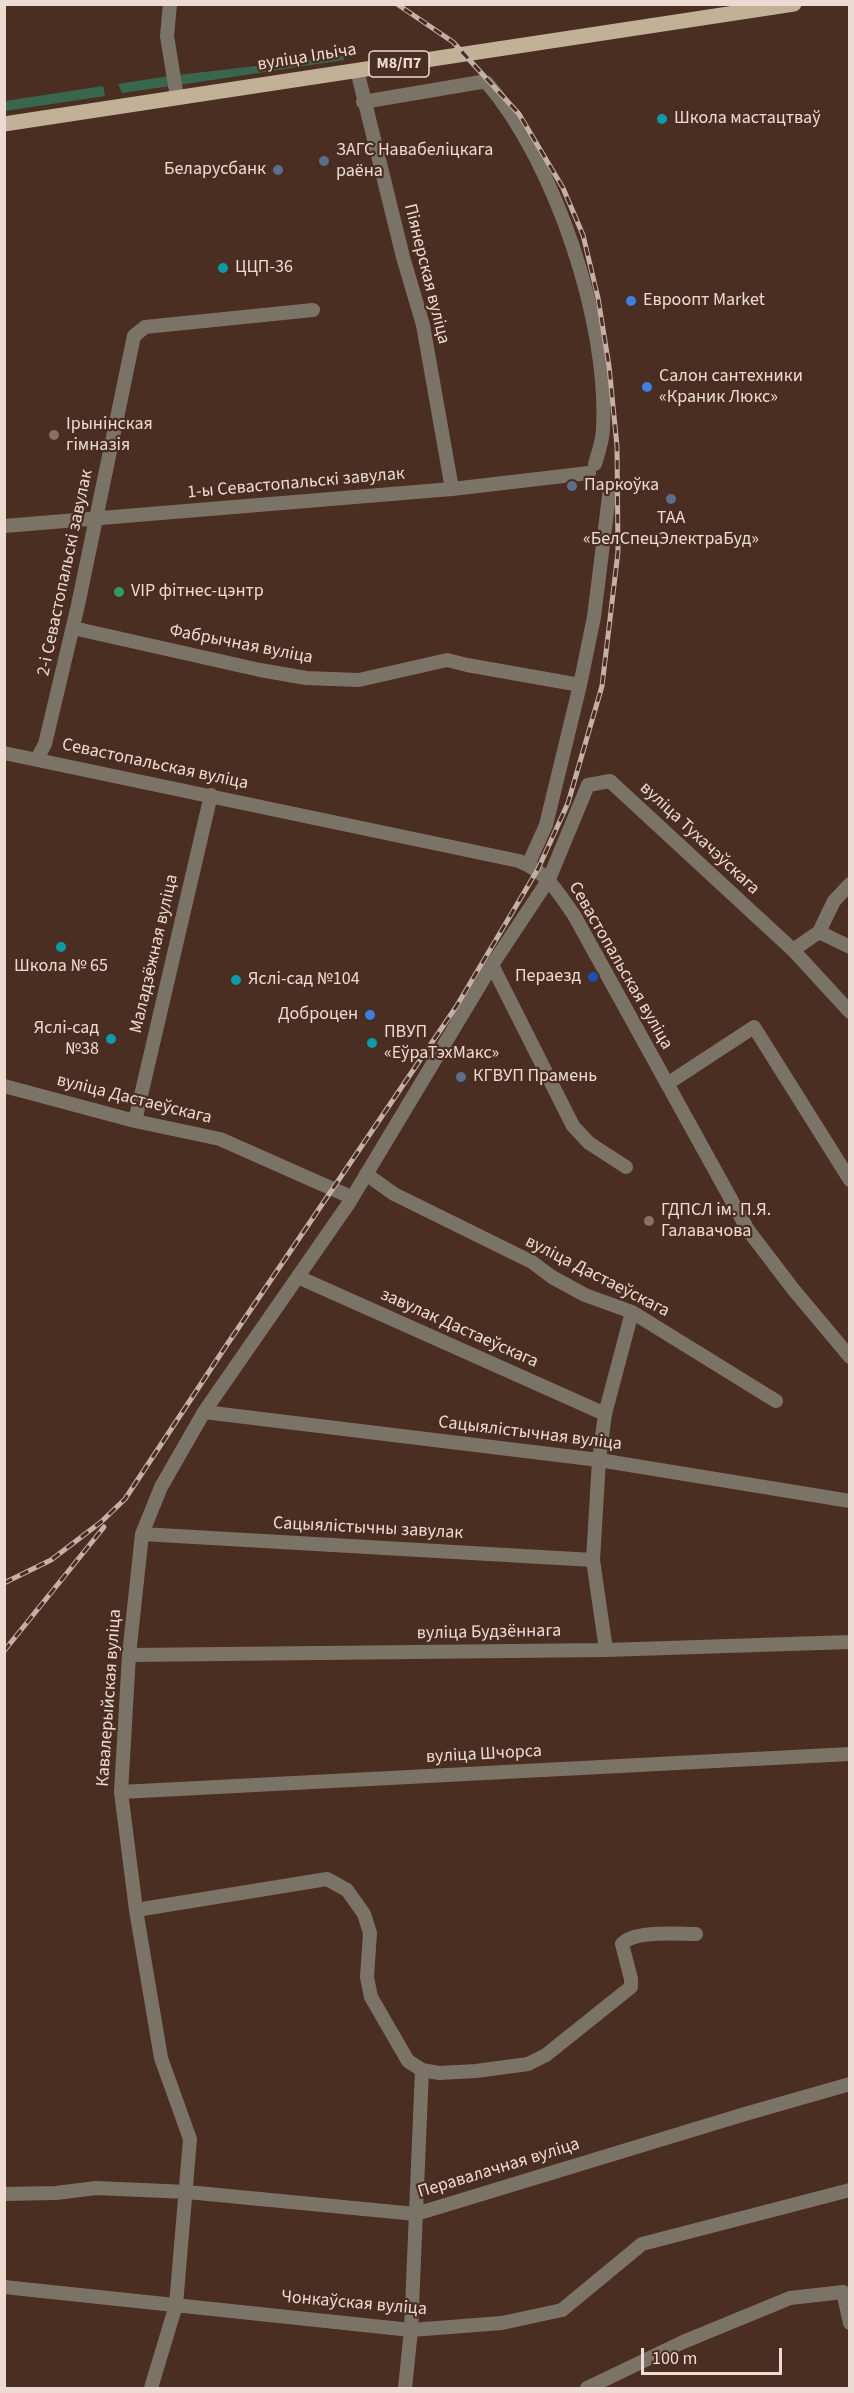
<!DOCTYPE html>
<meta charset="utf-8">
<style>
body{margin:0}
#map{position:relative;width:854px;height:2393px;overflow:hidden;background:#4a2e21;font-family:"Source Sans 3",sans-serif}
canvas{display:block}
.frame{position:absolute;inset:0;border:6px solid #eddbd3;pointer-events:none}
.scale{position:absolute;left:641px;top:2348px;width:141px;height:27px;box-sizing:border-box;border:3px solid #eddbd3;border-top:0;padding-left:8px;font-size:18px;line-height:21px;white-space:nowrap;color:#eddbd3;-webkit-text-stroke:4px #4a2e21;paint-order:stroke}
</style>
<div id="map">
<canvas width="854" height="2393"></canvas>
<div class="frame"></div>
<div class="scale">100 m</div>
</div>
<script>
const context = document.querySelector('canvas').getContext('2d');
context.lineJoin = 'round';
function fill(path, color) {
  context.fillStyle = color;
  context.fill(path, 'evenodd');
}
function stroke(path, color, width, dash) {
  context.strokeStyle = color;
  context.lineWidth = width;
  context.lineCap = dash ? 'butt' : 'round';
  context.setLineDash(dash || []);
  context.stroke(path);
}
function label(font, color, halo, rows, align = 'center') {
  context.font = font + ' "Source Sans 3",sans-serif';
  context.lineWidth = 4.5;
  context.setLineDash([]);
  context.textBaseline = 'middle';
  context.strokeStyle = halo;
  context.fillStyle = color;
  for (const [text, x, y, turn = 0] of rows) {
    context.save();
    context.translate(x, y);
    context.rotate((+turn || 0) * Math.PI / 180);
    context.textAlign = isNaN(turn) ? turn : align;
    if (halo) context.strokeText(text, 0, 0);
    context.fillText(text, 0, 0);
    context.restore();
  }
}
const green = new Path2D(`
 M343 56 344 60 179 85 177 75Z
 M169 76 170 86 122 93 118 84Z
 M103 86 105 96 5 111V101Z`);
const minor = new Path2D(`
 M170 4 167 36 177 97
 M357 70 403 257 423 325 452 489
 M363 102 481 82 487 83C555 162 609 324 603 429 603 440 598 453 595 464
 M4 526 452 489 589 473
 M73 628 260 670 306 678 359 680 447 660 467 665 580 685
 M4 753 519 861C548 873 556 890 574 915L748 1230 793 1289 850 1357
 M37 759 45 744 78 605 134 336 145 327 313 310
 M528 865 546 825 580 685 594 617 610 488
 M819 932 850 947
 M793 950 819 932 834 901 850 884
 M492 965 573 1126 589 1143 626 1167
 M667 1084 754 1027 850 1180
 M4 1086 135 1121 220 1139 351 1197
 M135 1121 211 795
 M366 1174 394 1194 532 1262 552 1277 585 1295 632 1312 776 1401
 M298 1277 605 1414
 M204 1412 599 1460 850 1501
 M142 1534 593 1560
 M606 1650 593 1560 599 1460 605 1414 632 1312
 M129 1655 606 1650 850 1642
 M121 1792 850 1754
 M136 1910 327 1879 347 1890 364 1914 370 1933 367 1977 371 1997 408 2061 422 2070 439 2073 476 2071 528 2064 546 2055 631 1987V1979L622 1944C634 1930 678 1934 696 1934
 M4 2194 56 2193 96 2188 187 2192 416 2214 745 2114 850 2084
 M4 2287 411 2330 502 2323 562 2310 642 2244 850 2190
 M151 2388 176 2305 190 2139 161 2058 136 1910 121 1792 129 1655 142 1534 161 1487 204 1412 349 1203 492 965 549 879 588 785 610 781 793 950 850 1012
 M405 2388 411 2330 422 2070
 M587 2388 683 2342 790 2298 843 2292 850 2323`);
const major = new Path2D(`
 M4 124 794 4`);
const rail = new Path2D(`
 M4 1583 51 1560 101 1522 125 1499 224 1349 456 1007 538 869 568 803 602 686 618 552 617 446 609 366 598 298 583 235 563 188 519 114 453 42 397 4
 M4 1651 104 1527`);
const markers = [
 [662,119,6,"#0f9aa8"],
 [324,161,6,"#5c6f8a"],
 [278,170,6,"#5c6f8a"],
 [223,268,6,"#0f9aa8"],
 [631,301,6,"#3f7fe0"],
 [647,387,6,"#3f7fe0"],
 [54,435,6,"#8d6e63"],
 [572,486,6,"#5c6f8a"],
 [671,499,6,"#5c6f8a"],
 [119,592,6,"#2e9e5b"],
 [61,947,6,"#0f9aa8"],
 [593,977,6,"#1a4fb4"],
 [236,980,6,"#0f9aa8"],
 [370,1015,6,"#3f7fe0"],
 [111,1039,6,"#0f9aa8"],
 [372,1043,6,"#0f9aa8"],
 [461,1077,6,"#5c6f8a"],
 [649,1221,6,"#8d6e63"]
];
const shields = [
 [399,64,60]
];
const shieldNames = [
 ["М8/П7",399,64]
];
const streetNames = [
 ["вуліца Ільіча",307,58,-9],
 ["Піянерская вуліца",426,274,76],
 ["1-ы Севастопальскі завулак",296,484,-5],
 ["2-і Севастопальскі завулак",66,573,-78],
 ["Фабрычная вуліца",241,645,11],
 ["Севастопальская вуліца",155,765,12],
 ["вуліца Тухачэўскага",699,839,43],
 ["Маладзёжная вуліца",155,954,-77],
 ["Севастопальская вуліца",620,966,60],
 ["вуліца Дастаеўскага",134,1100,14],
 ["вуліца Дастаеўскага",597,1277,27],
 ["завулак Дастаеўскага",459,1329,24],
 ["Сацыялістычная вуліца",530,1434,7],
 ["Сацыялістычны завулак",368,1529,3],
 ["вуліца Будзённага",489,1633,-1],
 ["Кавалерыйская вуліца",110,1698,-86],
 ["вуліца Шчорса",484,1755,-3],
 ["Перавалачная вуліца",499,2169,-17],
 ["Чонкаўская вуліца",354,2304,5]
];
const poiNames = [
 ["Школа мастацтваў",674,119],
 ["ЗАГС Навабеліцкага",336,151],
 ["раёна",336,172],
 ["Беларусбанк",266,170,"right"],
 ["ЦЦП-36",235,268],
 ["Евроопт Market",643,301],
 ["Салон сантехники",659,377],
 ["«Краник Люкс»",659,398],
 ["Ірынінская",66,425],
 ["гімназія",66,446],
 ["Паркоўка",584,486],
 ["ТАА",671,519,"center"],
 ["«БелСпецЭлектраБуд»",671,540,"center"],
 ["VIP фітнес-цэнтр",131,592],
 ["Школа № 65",61,967,"center"],
 ["Пераезд",581,977,"right"],
 ["Яслі-сад №104",248,980],
 ["Доброцен",358,1015,"right"],
 ["Яслі-сад",99,1029,"right"],
 ["№38",99,1050,"right"],
 ["ПВУП",384,1033],
 ["«ЕўраТэхМакс»",384,1054],
 ["КГВУП Прамень",473,1077],
 ["ГДПСЛ ім. П.Я.",661,1211],
 ["Галавачова",661,1232]
];
fill(green, '#39674d');
stroke(minor, '#7c7367', 14);
stroke(major, '#c2b097', 15);
stroke(rail, '#c4b0a6', 5);
stroke(rail, '#4a2e21', 3, [9]);
for (const [x, y, r, color] of markers) {
  const dot = new Path2D();
  dot.arc(x, y, r, 0, 2 * Math.PI);
  context.fillStyle = color;
  context.fill(dot);
  stroke(dot, '#4a2e21', 2);
}
for (const [x, y, w] of shields) {
  const box = new Path2D();
  box.roundRect(x - w / 2, y - 13, w, 26, 4.5);
  context.fillStyle = '#4a2e21';
  context.fill(box);
  stroke(box, '#eddbd3', 1.5);
}
label('bold 16px', '#eddbd3', null, shieldNames);
label('18px', '#eddbd3', '#4a2e21', streetNames);
label('18px', '#eddbd3', '#4a2e21', poiNames, 'left');
</script>
